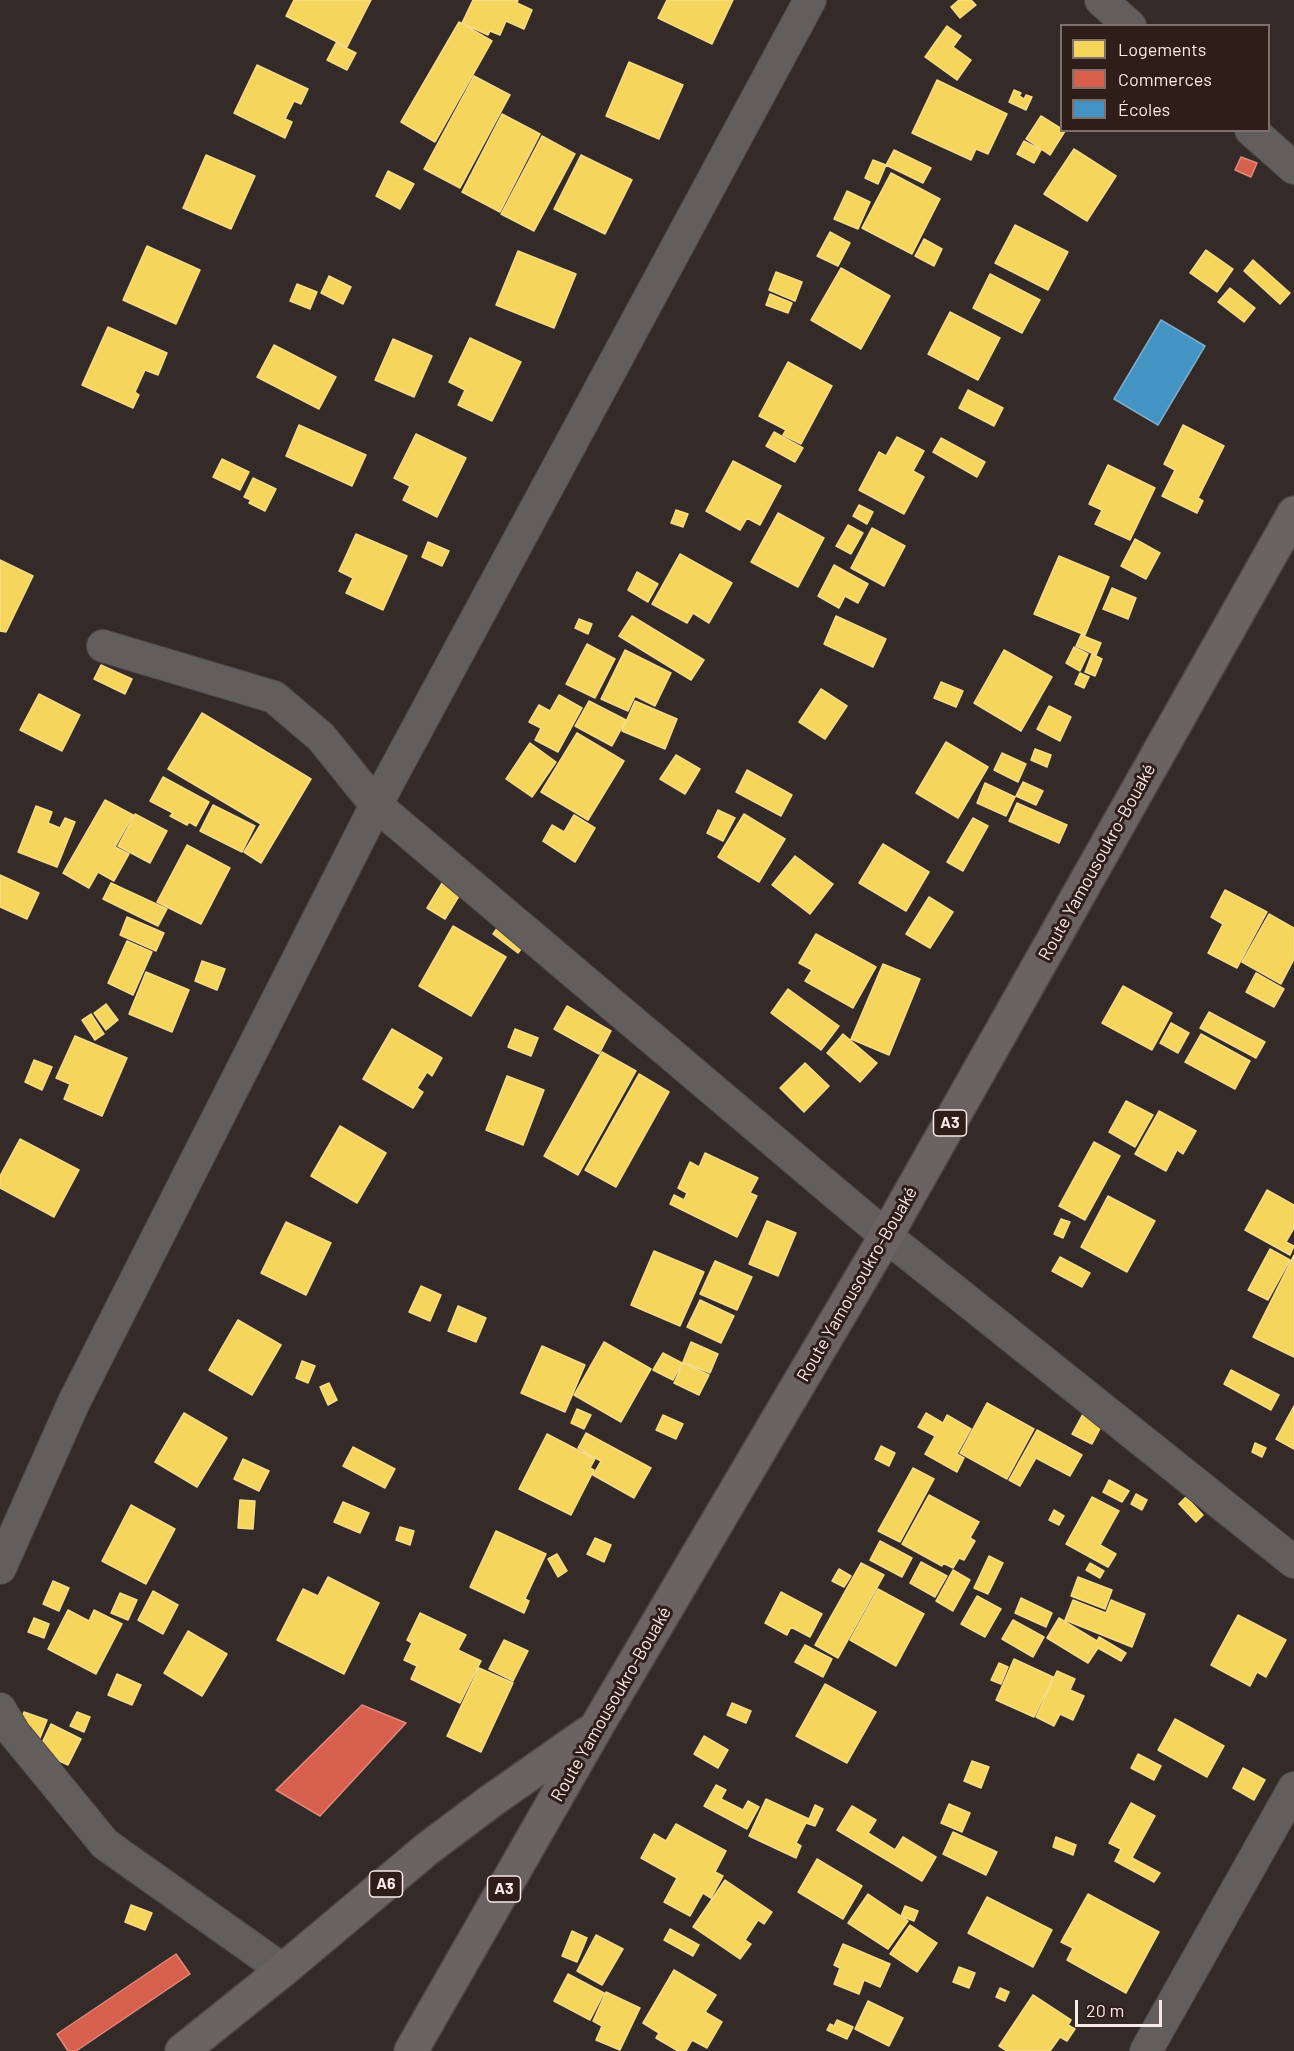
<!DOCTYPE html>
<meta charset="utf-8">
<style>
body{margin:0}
#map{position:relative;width:1294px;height:2051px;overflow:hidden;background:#342a28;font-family:Barlow,sans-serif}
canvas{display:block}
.legend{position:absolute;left:1060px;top:24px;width:210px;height:108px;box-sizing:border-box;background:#2f1d19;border:2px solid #7f6f6c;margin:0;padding:8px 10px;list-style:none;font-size:18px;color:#f8eae8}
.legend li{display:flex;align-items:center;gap:12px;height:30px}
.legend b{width:30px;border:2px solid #7f6f6c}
.scale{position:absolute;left:1075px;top:2000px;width:87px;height:27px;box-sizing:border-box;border:3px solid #f8eae8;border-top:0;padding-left:8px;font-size:18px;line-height:21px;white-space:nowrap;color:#f8eae8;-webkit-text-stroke:4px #2f1d19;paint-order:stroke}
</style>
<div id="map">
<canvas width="1294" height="2051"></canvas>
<ul class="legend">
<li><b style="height:16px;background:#f6d55c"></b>Logements</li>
<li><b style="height:16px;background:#d6604d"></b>Commerces</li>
<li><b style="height:16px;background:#4393c3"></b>Écoles</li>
</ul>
<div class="scale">20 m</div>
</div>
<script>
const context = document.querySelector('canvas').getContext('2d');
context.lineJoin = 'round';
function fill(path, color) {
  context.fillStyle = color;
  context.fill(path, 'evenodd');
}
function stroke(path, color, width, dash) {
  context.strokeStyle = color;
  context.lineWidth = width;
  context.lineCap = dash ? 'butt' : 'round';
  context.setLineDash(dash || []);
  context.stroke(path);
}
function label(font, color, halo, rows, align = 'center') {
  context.font = font + ' Barlow,sans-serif';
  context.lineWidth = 6;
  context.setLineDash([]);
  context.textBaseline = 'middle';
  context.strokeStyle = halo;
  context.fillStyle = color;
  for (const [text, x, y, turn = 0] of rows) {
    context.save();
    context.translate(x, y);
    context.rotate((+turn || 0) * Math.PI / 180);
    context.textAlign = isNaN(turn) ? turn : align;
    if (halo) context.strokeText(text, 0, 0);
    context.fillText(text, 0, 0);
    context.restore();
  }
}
const homes = new Path2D(`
 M294 0H371L347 47 286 16Z
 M473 0H518L517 3 532 10 524 29 506 21 500 35 490 31 488 35 462 23Z
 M667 0H733L712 44 658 18Z
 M959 0H971L976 5 960 18 951 7Z
 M459 22 492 41 435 142 401 122Z
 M947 26 961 36 953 47 971 60 957 80 925 57Z
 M336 43 356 53 347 70 327 60Z
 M629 62 683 85 659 139 606 116Z
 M257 65 308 89 301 104 294 101 285 119 292 122 285 138 234 113Z
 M474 76 510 95 460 188 424 169Z
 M937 80 1007 114 988 154 976 149 971 160 912 133Z
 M1014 90 1021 93 1019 96 1024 99 1026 95 1032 97 1026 110 1009 102Z
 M502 114 540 134 500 212 462 192Z
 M1041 116 1065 131 1050 155 1026 139Z
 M542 136 575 154 534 231 501 214Z
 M1024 141 1041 150 1034 163 1017 154Z
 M1074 149 1116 176 1087 221 1044 194Z
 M894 150 931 168 923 183 886 165Z
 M206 155 255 176 231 229 183 208Z
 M581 155 632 180 605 234 554 209Z
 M873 160 886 165 878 184 865 178Z
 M388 171 414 184 400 209 376 196Z
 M891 173 940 199 912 254 862 228Z
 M847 191 870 202 858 229 834 219Z
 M1015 225 1068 252 1048 290 995 263Z
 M830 232 850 243 838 266 817 256Z
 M924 239 942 249 934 266 915 256Z
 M147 246 200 270 176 324 123 300Z
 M1206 250 1233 269 1217 292 1190 273Z
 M518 251 576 274 554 328 496 305Z
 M1253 260 1290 293 1280 304 1244 271Z
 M841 268 890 296 861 349 811 320Z
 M776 272 802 282 795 301 769 290Z
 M990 274 1040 300 1022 333 973 308Z
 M329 276 351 287 343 304 321 293Z
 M297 284 317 292 310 309 290 301Z
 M1230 288 1255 308 1244 322 1218 302Z
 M770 294 792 303 788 313 766 305Z
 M950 312 1000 338 978 380 928 354Z
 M108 327 167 353 158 375 145 370 135 392 139 395 133 408 82 385Z
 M470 338 521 362 492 421 458 405 465 390 449 382Z
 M393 339 432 356 414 397 375 380Z
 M274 345 336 377 319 409 257 377Z
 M788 362 832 386 801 444 783 435 786 430 759 416Z
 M968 390 1003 408 994 426 959 408Z
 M299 425 366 455 352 486 286 456Z
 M1183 425 1224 446 1198 498 1203 501 1197 513 1162 496 1175 470 1164 464Z
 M774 432 803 448 795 462 766 446Z
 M416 434 466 458 437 517 403 500 410 486 394 478Z
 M897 437 924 451 913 471 924 477 904 514 859 490 879 452 886 456Z
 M941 438 985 462 977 477 933 452Z
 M222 459 249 472 240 490 213 477Z
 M733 461 781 486 760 525 747 518 740 530 706 511Z
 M1108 465 1155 488 1130 540 1095 524 1102 510 1089 504Z
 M253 478 276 489 265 511 249 503 251 500 244 497Z
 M859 505 873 512 867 524 853 516Z
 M676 510 688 514 683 527 671 523Z
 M778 513 824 538 798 587 751 562Z
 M848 525 863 533 851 554 836 546Z
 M872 528 905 546 884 586 851 568Z
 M356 534 407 556 383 610 346 593 353 578 339 571Z
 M1135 539 1160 553 1146 579 1121 566Z
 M428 542 449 551 442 566 422 557Z
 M680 554 732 583 709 623 693 613 687 623 652 604Z
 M1059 556 1109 577 1085 635 1034 614Z
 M0 560 33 576 6 632 0 631Z
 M834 565 868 584 858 603 845 596 839 608 818 596Z
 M637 572 658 584 648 602 628 590Z
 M1112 588 1136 598 1128 619 1103 609Z
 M632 616 704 660 691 680 619 636Z
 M836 616 886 639 873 667 824 644Z
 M579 619 592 624 588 634 575 628Z
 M1081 635 1101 643 1096 655 1076 646Z
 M587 644 615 659 595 698 566 684Z
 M1074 647 1088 654 1080 671 1066 663Z
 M625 650 671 673 655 706 635 696 628 711 601 699Z
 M1004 650 1052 677 1021 731 974 703Z
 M1092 654 1102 659 1095 676 1085 672Z
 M101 665 132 679 125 694 94 679Z
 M1080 673 1089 677 1084 688 1075 684Z
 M941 682 963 691 956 707 934 698Z
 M821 689 847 706 825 739 799 722Z
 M39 694 80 715 62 751 20 730Z
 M559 695 582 708 558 752 535 740 541 728 529 722 539 705 550 711Z
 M589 701 626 720 612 746 575 726Z
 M635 701 677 719 665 749 622 731Z
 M1049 706 1071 717 1060 741 1037 729Z
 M202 713 311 779 261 863 244 852 261 824 168 769Z
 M577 733 624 761 588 820 541 792Z
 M946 742 988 767 958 818 916 793Z
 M530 743 556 762 532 797 506 779Z
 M1035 749 1051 755 1047 767 1031 760Z
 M1002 753 1026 764 1018 782 994 770Z
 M676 755 700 769 685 794 660 779Z
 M747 770 792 795 781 816 736 792Z
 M163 777 209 802 196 826 189 822 187 825 170 816 173 813 150 801Z
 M1023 782 1043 791 1036 805 1016 796Z
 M985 783 1015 797 1006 816 977 803Z
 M105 800 133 815 115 847 129 854 114 881 98 872 89 888 63 873Z
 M1017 803 1067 825 1059 843 1009 821Z
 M213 805 255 826 242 852 200 831Z
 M36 806 52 812 48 823 60 828 65 818 75 822 57 867 18 852Z
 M718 810 735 818 723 841 707 833Z
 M135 814 167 831 150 863 118 846Z
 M744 814 785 839 759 882 718 857Z
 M574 815 595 828 575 862 543 841 552 825 564 832Z
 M973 818 988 826 963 871 947 862Z
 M883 844 929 872 906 911 859 883Z
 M187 845 230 868 201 924 157 902Z
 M795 856 833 884 810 914 772 885Z
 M0 875 39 893 27 919 0 907Z
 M444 880 462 891 445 919 427 908Z
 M111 883 167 909 158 926 103 899Z
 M1225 890 1267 912 1237 968 1208 953 1223 924 1211 917Z
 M929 897 953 912 930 948 906 934Z
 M1269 914 1294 928V959L1281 984 1242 962Z
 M127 917 164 933 156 951 120 935Z
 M503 920 529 939 518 953 493 934Z
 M453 926 506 957 471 1016 419 986Z
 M816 934 876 967 853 1008 805 981 812 970 799 963Z
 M127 941 152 952 133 995 108 983Z
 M202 961 225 969 217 990 195 981Z
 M883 964 920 979 889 1055 851 1039Z
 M146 972 189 990 172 1032 129 1014Z
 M1256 973 1284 989 1274 1007 1246 992Z
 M1123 986 1172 1013 1152 1050 1102 1023Z
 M788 989 839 1026 821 1050 771 1013Z
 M106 1004 118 1020 106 1030 94 1013Z
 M567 1006 611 1031 599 1054 554 1029Z
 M1209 1012 1265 1042 1256 1058 1200 1028Z
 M91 1014 104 1034 95 1040 82 1020Z
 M1171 1023 1189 1033 1178 1053 1160 1043Z
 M392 1029 442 1058 432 1076 427 1072 417 1088 423 1092 413 1108 363 1079Z
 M515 1029 538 1038 531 1056 508 1047Z
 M843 1034 877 1063 860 1082 827 1053Z
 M1201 1034 1250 1061 1235 1089 1185 1062Z
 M75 1036 127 1058 102 1116 64 1099 70 1084 56 1078Z
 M602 1052 636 1071 578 1175 544 1156Z
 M34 1060 52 1067 42 1090 25 1082Z
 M805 1063 829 1086 804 1112 780 1088Z
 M639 1074 669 1092 616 1187 585 1170Z
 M507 1076 544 1090 523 1145 486 1130Z
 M1126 1101 1153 1115 1135 1147 1109 1132Z
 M1159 1111 1196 1131 1183 1154 1177 1150 1166 1171 1135 1154Z
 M340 1126 386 1153 357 1203 311 1176Z
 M20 1139 79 1170 54 1217 0 1188V1176Z
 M1094 1142 1120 1156 1085 1220 1059 1206Z
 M705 1153 758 1178 750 1193 757 1196 737 1237 670 1204 674 1195 684 1200 687 1193 678 1188 690 1162 699 1167Z
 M1267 1190 1294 1205V1228L1286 1242 1294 1246 1290 1255 1245 1230Z
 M1108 1196 1155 1221 1127 1272 1081 1247Z
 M1061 1219 1070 1222 1063 1238 1054 1234Z
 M767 1221 796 1233 778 1276 749 1264Z
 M286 1222 331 1243 306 1295 261 1273Z
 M1270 1249 1290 1260 1268 1300 1248 1290Z
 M654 1251 704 1272 680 1326 631 1305Z
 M1294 1255V1357L1253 1337Z
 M1060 1257 1090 1273 1082 1287 1052 1271Z
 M715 1261 752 1277 737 1310 700 1294Z
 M421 1286 441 1295 430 1321 409 1312Z
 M700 1300 734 1316 721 1343 687 1327Z
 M458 1306 486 1318 476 1342 448 1331Z
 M238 1320 281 1345 252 1395 209 1370Z
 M604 1342 651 1369 621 1422 574 1395Z
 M691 1342 718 1354 710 1373 683 1362Z
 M542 1346 585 1365 565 1412 521 1393Z
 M663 1353 682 1363 673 1380 653 1370Z
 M302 1361 315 1366 308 1383 296 1378Z
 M683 1363 709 1375 699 1395 674 1383Z
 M1231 1370 1279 1395 1271 1410 1224 1384Z
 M329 1383 337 1400 328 1405 320 1387Z
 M987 1403 1034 1429 1007 1479 960 1453Z
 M1294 1406V1449L1276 1439Z
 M577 1409 591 1415 584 1429 571 1423Z
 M1084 1412 1103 1423 1092 1444 1072 1434Z
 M184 1413 227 1438 197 1487 155 1462Z
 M926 1413 943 1423 947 1415 971 1429 957 1454 964 1458 957 1472 925 1454 935 1436 918 1427Z
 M663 1415 683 1424 676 1439 656 1430Z
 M1037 1430 1082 1455 1070 1476 1036 1458 1020 1486 1009 1480Z
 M586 1433 651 1468 634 1498 593 1475 601 1461 578 1448Z
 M547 1434 595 1459 590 1468 594 1470 571 1515 519 1489Z
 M1255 1443 1266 1448 1262 1457 1252 1452Z
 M881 1446 895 1453 889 1466 875 1459Z
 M353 1447 395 1469 385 1488 343 1466Z
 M243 1459 269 1471 259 1491 234 1479Z
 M913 1468 934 1479 900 1542 878 1531Z
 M1109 1480 1129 1491 1122 1502 1103 1492Z
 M1136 1494 1147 1500 1142 1510 1131 1504Z
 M929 1495 979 1522 970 1538 975 1541 964 1560 959 1558 953 1568 943 1563 942 1566 902 1544Z
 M1092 1497 1119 1511 1100 1545 1116 1554 1108 1567 1066 1544Z
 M1186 1497 1203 1515 1196 1522 1179 1504Z
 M240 1500 255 1501 253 1529 238 1528Z
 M343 1502 369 1513 360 1533 334 1522Z
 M131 1505 175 1529 146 1584 102 1561Z
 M1054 1510 1064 1516 1059 1525 1049 1520Z
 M400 1527 414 1531 410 1545 396 1540Z
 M496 1531 546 1554 525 1599 529 1601 524 1613 470 1587Z
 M595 1538 611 1545 604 1562 587 1554Z
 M880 1541 912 1558 902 1577 870 1560Z
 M557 1554 567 1571 558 1577 548 1559Z
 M989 1556 1003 1563 988 1594 974 1588Z
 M921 1562 947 1576 935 1597 910 1583Z
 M861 1563 884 1575 838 1658 815 1645Z
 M1090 1563 1104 1571 1100 1578 1086 1570Z
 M839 1569 851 1576 844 1587 832 1581Z
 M953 1570 970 1580 953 1611 936 1601Z
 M328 1577 379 1603 344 1674 277 1640 303 1589 318 1596Z
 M1078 1577 1112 1590 1105 1609 1071 1596Z
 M53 1581 69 1588 59 1611 43 1604Z
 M878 1589 924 1614 896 1666 850 1640Z
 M153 1591 178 1605 163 1634 138 1620Z
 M781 1592 822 1614 810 1637 791 1627 787 1635 765 1623Z
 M120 1593 137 1600 128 1620 111 1613Z
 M977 1596 1001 1609 985 1637 961 1624Z
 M1021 1598 1052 1613 1046 1627 1015 1613Z
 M1073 1600 1106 1613 1111 1600 1145 1614 1132 1647 1065 1620Z
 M68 1610 89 1621 94 1610 122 1624 96 1674 48 1649Z
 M420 1613 466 1635 458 1650 481 1661 460 1703 411 1679 417 1666 404 1660 412 1643 407 1640Z
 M1238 1615 1286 1640 1266 1677 1257 1672 1250 1686 1211 1665Z
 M34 1618 49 1624 44 1638 28 1632Z
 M1059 1618 1097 1641 1099 1637 1126 1653 1121 1661 1098 1648 1088 1663 1047 1638Z
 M1013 1620 1044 1637 1033 1657 1002 1639Z
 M188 1631 227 1654 202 1696 164 1673Z
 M504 1640 528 1651 513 1681 489 1669Z
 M805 1645 832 1659 823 1677 795 1662Z
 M1014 1659 1053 1677 1034 1717 996 1700Z
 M999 1663 1008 1667 1001 1684 991 1680Z
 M479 1668 513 1683 481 1752 447 1736Z
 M1057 1671 1075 1679 1070 1690 1084 1696 1073 1720 1060 1714 1054 1726 1036 1717Z
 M117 1674 141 1685 132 1705 108 1695Z
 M825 1684 876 1712 847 1763 796 1736Z
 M732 1703 751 1711 746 1723 727 1715Z
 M24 1712 47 1720 38 1743 16 1734Z
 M77 1712 90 1717 84 1732 70 1726Z
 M1175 1719 1224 1746 1207 1777 1158 1750Z
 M51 1724 81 1739 68 1765 38 1751Z
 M704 1736 728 1750 718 1768 694 1754Z
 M1138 1754 1161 1766 1154 1780 1131 1768Z
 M972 1761 989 1767 981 1788 964 1781Z
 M1243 1768 1265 1780 1254 1800 1233 1788Z
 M716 1785 726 1790 721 1799 743 1810 748 1801 759 1807 747 1829 704 1806Z
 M766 1799 809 1819 815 1805 823 1809 815 1826 806 1823 796 1843 801 1846 796 1858 749 1836Z
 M1131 1803 1155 1816 1132 1858 1160 1873 1154 1882 1115 1861 1121 1849 1109 1843Z
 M949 1804 970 1813 962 1832 941 1823Z
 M852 1806 876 1820 868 1833 895 1850 903 1837 936 1857 922 1881 837 1830Z
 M676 1824 726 1851 715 1872 723 1876 711 1898 703 1893 690 1916 664 1902 677 1878 641 1858 654 1834 666 1841Z
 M953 1832 997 1852 986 1875 943 1854Z
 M1056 1837 1076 1845 1073 1855 1053 1847Z
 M817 1859 862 1886 843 1919 798 1892Z
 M725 1880 772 1912 764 1924 758 1920 745 1940 751 1944 740 1959 693 1927Z
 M868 1894 908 1921 888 1949 848 1923Z
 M1088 1894 1159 1932 1126 1993 1067 1960 1073 1948 1061 1942Z
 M987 1897 1052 1930 1033 1967 968 1933Z
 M131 1905 152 1913 145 1930 125 1922Z
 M905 1906 918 1911 914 1921 901 1916Z
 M910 1925 937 1943 917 1972 890 1954Z
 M670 1929 699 1945 693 1956 664 1940Z
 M572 1931 587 1938 577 1962 562 1956Z
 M596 1935 623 1949 602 1985 577 1971Z
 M843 1944 890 1964 880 1987 864 1980 859 1994 834 1984 840 1968 834 1965Z
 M959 1967 975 1973 969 1988 953 1982Z
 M674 1970 716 1995 705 2012 722 2022 707 2048 692 2040 686 2051H678L656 2038 659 2033 643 2023Z
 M568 1974 604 1993 590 2020 554 2001Z
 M1000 1988 1009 1992 1005 2001 996 1997Z
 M606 1992 640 2008 620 2050 596 2040 602 2026 593 2021Z
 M1033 1995 1071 2020 1068 2025 1075 2029 1067 2041 1060 2037 1050 2051H1007L999 2046Z
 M868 2001 903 2018 889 2046 855 2029Z
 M837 2020 853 2027 847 2039 827 2030 830 2024 834 2026Z`);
const shops = new Path2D(`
 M1241 157 1257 163 1251 177 1235 170Z
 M362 1705 406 1723 320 1816 276 1790Z
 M176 1954 190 1974 76 2051H68L57 2034Z`);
const schools = new Path2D(`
 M1161 320 1205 346 1158 425 1114 399Z`);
const street = new Path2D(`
 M1101 0 1130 26
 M1251 130 1294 168
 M103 646 274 697 321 737 376 805 886 1236 1294 1562
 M0 1568 74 1402 376 805 810 0
 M0 1709 14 1733 105 1844 283 1970
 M1146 2051 1294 1788`);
const highway = new Path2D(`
 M182 2051 283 1970 427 1849 491 1801 588 1733
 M411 2051 597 1726 886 1236 1294 513`);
const shields = [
 [950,1123,33],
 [386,1884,33],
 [504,1889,33]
];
const shieldNames = [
 ["A3",950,1123],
 ["A6",386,1884],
 ["A3",504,1889]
];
const streetNames = [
 ["Route Yamousoukro-Bouaké",1097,862,-61],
 ["Route Yamousoukro-Bouaké",857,1284,-60],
 ["Route Yamousoukro-Bouaké",611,1704,-60]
];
fill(homes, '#f6d55c');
stroke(homes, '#f7db86', 1.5);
fill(shops, '#d6604d');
stroke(shops, '#e0897c', 1.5);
fill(schools, '#4393c3');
stroke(schools, '#79adce', 1.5);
stroke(street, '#4f4644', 34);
stroke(highway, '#4f4644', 36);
stroke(street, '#625e5d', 32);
stroke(highway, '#6b6362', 33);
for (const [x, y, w] of shields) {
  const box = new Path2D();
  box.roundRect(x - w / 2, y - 13, w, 26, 4.5);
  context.fillStyle = '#2f1d19';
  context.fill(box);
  stroke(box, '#f8eae8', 1.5);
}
label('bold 16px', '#f8eae8', null, shieldNames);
label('18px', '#f8eae8', '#2f1d19', streetNames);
</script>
